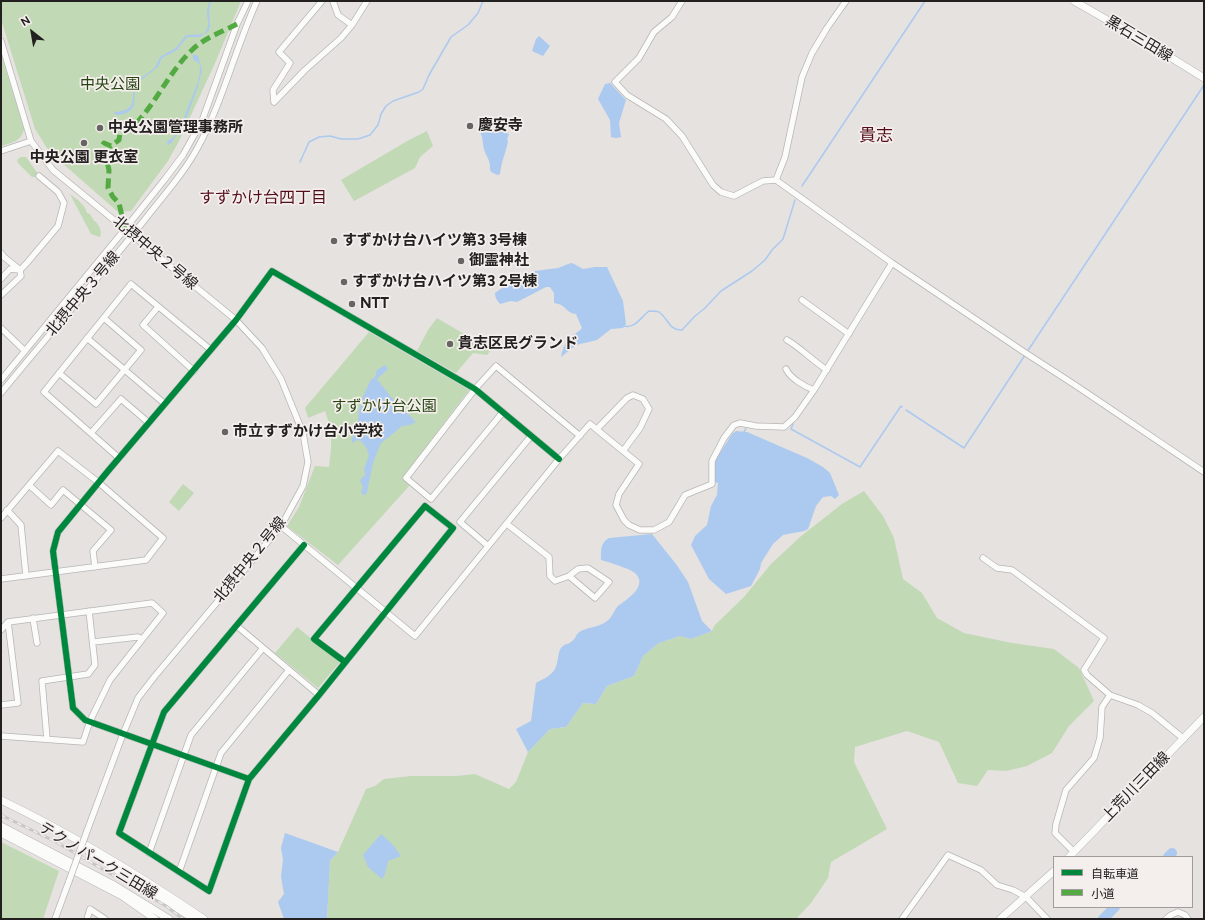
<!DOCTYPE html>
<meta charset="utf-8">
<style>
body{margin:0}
#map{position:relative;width:1205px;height:920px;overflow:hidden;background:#e5e2e0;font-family:Figtree,"Noto Sans JP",sans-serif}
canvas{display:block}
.frame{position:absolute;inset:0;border:2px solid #232120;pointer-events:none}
.legend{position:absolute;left:1053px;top:856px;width:140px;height:52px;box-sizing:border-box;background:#f4eeec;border:1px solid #a09c9a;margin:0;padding:5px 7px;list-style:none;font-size:12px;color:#232120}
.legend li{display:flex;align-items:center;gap:8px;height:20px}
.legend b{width:20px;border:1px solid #a09c9a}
.north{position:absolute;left:12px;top:12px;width:40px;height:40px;-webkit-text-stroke:3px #f4eeec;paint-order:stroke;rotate:329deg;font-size:11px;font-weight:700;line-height:16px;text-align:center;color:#232120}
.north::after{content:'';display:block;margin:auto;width:14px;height:18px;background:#232120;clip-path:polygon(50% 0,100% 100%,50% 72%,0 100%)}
</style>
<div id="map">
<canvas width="1205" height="920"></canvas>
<div class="frame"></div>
<ul class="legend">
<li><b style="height:5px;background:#00873e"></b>自転車道</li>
<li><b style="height:5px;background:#53aa43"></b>小道</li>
</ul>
<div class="north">N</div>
</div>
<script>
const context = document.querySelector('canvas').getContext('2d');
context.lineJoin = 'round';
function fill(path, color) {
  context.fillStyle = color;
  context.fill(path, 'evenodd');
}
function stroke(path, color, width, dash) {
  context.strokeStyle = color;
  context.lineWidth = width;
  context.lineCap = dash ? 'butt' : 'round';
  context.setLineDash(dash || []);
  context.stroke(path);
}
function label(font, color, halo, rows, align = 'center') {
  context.font = font + ' Figtree,"Noto Sans JP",sans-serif';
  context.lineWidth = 3.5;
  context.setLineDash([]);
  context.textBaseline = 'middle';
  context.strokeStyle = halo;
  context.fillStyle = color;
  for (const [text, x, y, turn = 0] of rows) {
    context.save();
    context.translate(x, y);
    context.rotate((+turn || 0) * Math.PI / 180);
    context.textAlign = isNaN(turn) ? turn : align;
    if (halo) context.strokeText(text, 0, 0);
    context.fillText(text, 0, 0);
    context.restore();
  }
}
const green = new Path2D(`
 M1 1H241L216 61 179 141 168 161 131 211 118 212 61 162 47 148 35 129 1 19Z
 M1 54 24 129C22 141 11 143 1 146Z
 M427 131 433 146 420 157 415 168 354 201 341 180 409 140Z
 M21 157H26L38 174 36 177H32L18 163 17 160Z
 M70 194C77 199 85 205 87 213L90 214 94 221H95C100 227 102 230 100 237L91 234Z
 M437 318 491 350 487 355 473 353 456 373 417 351 428 330Z
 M369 332 469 390 402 478 410 485 338 565 287 526 299 507 315 466 329 467C332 443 333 434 325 411L308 418 305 408Z
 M183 484 194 493 179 511 169 502Z
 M864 491 883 516 894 538 903 579 922 593 937 618 964 633 1012 643 1054 649 1079 668 1094 701 1069 726 1052 753 1027 766 1006 771 988 770 977 786 958 783 939 742 907 731 855 747 854 762 887 829 831 862 828 878 811 903 796 919H327L330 861 338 852 366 789 375 786 384 779 411 776H456L475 774 509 789 516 782 528 752 550 729 566 727 583 703 596 704 607 686 634 676 643 656 659 643 680 636 691 639 712 631 714 626 744 597 771 564 800 537 842 504Z
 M297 627 340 662 318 688 275 653Z
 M1 842 59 871 43 919H1Z`);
const water = new Path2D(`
 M209 1H211L209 11 210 27 208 32 200 37H187L177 50 162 58 158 67 137 83C131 98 142 113 116 115L114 112C136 111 132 102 134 83L155 68 160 57 176 48 185 36 189 35 204 34C211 26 207 20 207 11 207 8 209 5 209 1Z
 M539 36 550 46 543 56 532 51 536 39Z
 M193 54 198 56 202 70 198 87 182 129 170 144 168 145 167 141 173 138 179 130 198 82 200 70V66L198 62 195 61 193 59Z
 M610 83 626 100 619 123 621 137 616 138 611 137 610 120 598 99 605 84Z
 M481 124 509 134 507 139 508 141C506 152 501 163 500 174L498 175C486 171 492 169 489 161 488 158 486 155 485 152 482 144 484 139 479 130Z
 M571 263 574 264 583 269 595 267H607L623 301 626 324 623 328 611 329 597 340 576 345 561 357C562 351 565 343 569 338 573 334 578 333 582 328L576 314C567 313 567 308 561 305 559 304 556 303 554 303V293L550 287H546L517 302 511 301 500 304C497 300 495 298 495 293L502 288V285L505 281 510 277 525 278 535 271 558 268Z
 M385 365 388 369 377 379 391 397 416 422 410 425 402 426 389 437 382 442 380 445 373 463 367 492 365 495H363L361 492 363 487 360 480 365 475 364 469 369 455 367 452 368 450 361 441 356 440 353 443 351 440 357 430 359 411 363 397 370 381 375 377 377 370Z
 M736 431 747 432 807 458 823 467 830 473 839 495 835 499 831 496 823 497 816 506 808 529 804 531 783 535 773 544 761 563 760 569 751 586 726 594 709 579 691 545 695 536 707 525 711 506 717 495 718 483 713 481 714 462 732 434Z
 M652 534 676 564 688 582 702 621 712 631 691 639 680 636 659 643 643 656 634 676 607 686 596 704 583 703 566 727 550 729 528 752 516 729 531 721 536 683C543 679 551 676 555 669 559 662 557 650 563 646 565 644 569 644 571 642 576 639 576 633 581 631 589 627 600 627 607 621 612 618 614 610 618 606 626 600 649 586 635 573 631 569 608 562 601 560 601 551 600 543 609 538Z
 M285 833 338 852 330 861 327 919H284L278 902 284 894 281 877 283 859 281 848Z
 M381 834 393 845 401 856 388 861 385 874 382 879 368 867 363 855Z`);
const stream = new Path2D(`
 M300 162 309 142 319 137 330 136 341 139H358L370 135 378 125 381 114 386 106 393 101 419 92 423 89 429 75 451 37 468 25 478 13 483 1
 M802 186 925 1
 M624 326C635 329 641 317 649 311 652 311 656 311 659 312 668 318 669 331 682 330L695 316 704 309 721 291 752 271 765 260 772 250 783 239 795 200
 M1027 352 1204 85
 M906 410 964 448 1025 355
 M793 424 791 429 860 467 901 406 902 407
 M744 432 746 428`);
const river = new Path2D(`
 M1168 857 1172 853
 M1103 919 1115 907`);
const minor = new Path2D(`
 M333 1 338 15 352 25
 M682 1 672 17 654 32 639 58 615 82 627 95 666 119 682 136 713 185 721 192 734 196 763 181 776 180 892 263 1024 352 1075 385 1204 472
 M1 41 31 141 53 170 236 320 262 348 281 379 303 433 308 462 303 486 281 526 155 676 138 698 123 734 87 831
 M274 102 305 70 341 38 352 25 367 1
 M274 102 273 90 290 63 279 52 322 1
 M1 151 31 141
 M776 180 785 157 802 77 812 53 827 28 846 1
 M1 253 4 257 20 270 21 276 1 295
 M1 279 10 269 20 270 26 264 58 226 64 203 58 192 39 176
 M802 300 849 334
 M158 307 143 325 194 371
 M1 328 25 351
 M87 338 165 404
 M787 340C802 349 813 361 827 370
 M786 369C790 378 805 387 814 390
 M59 373 96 404 141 350 104 318
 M1 380 125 229 165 179 183 155 202 121 237 24 248 1
 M1 393C49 334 99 278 146 218 164 195 184 173 198 147 223 101 235 49 257 1
 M503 412 431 499 406 478 475 389 496 366 580 436
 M597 429 627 398 633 395 643 399 649 409 640 428 623 451
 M91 433 121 399 149 423
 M119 458 44 392 131 284 211 350
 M29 485 51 505 63 490 111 530 93 551 95 567
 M7 510 21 525 26 576
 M1 518 58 451 98 482 163 538 146 560 1 579
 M507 524 549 557 550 576 555 581 569 576 578 569 588 568 609 582 595 598 569 576
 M281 526 415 636 559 459 590 424 639 464 619 494 616 505 624 520 629 525 640 530H654L669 522 685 495 712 484V461L724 438 734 425 740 423 756 426 784 427 795 417 814 390 892 263
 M304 545 164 712 119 833 209 891 249 779 319 695 453 528 425 506 314 639 345 662
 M488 546 460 522 531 436
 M983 558 997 568 1012 570 1104 638 1084 670 1087 675 1110 695 1138 705 1152 713 1184 739
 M33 618 37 643
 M237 626 319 695
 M1 630 8 622 152 603 163 613 110 680 90 721 83 742 1 736
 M93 642 138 637 142 639
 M1 705 18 703 8 622
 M47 739 42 681 88 674 95 665 89 611
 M249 779 85 720 73 708 53 551 58 532 108 471 236 320 272 271 475 389 559 459
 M1074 852 1055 833 1056 824 1066 790 1094 758 1100 738 1102 707 1110 695
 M149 853 191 735 263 648
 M179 872 221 753 289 670
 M55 919 69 881
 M87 919 90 909 105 919
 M902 919 948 855 981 870 997 885 1013 890 1026 897 1047 919
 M1166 919 1171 915 1178 912 1185 915 1188 919`);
const major = new Path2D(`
 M1074 1 1149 44 1204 78
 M1 800C72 834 139 875 204 919
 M1 826 112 884 169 919
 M1 833 122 896 155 919
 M89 852 194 919
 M1069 857 1204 717
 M1000 919 1054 871`);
const rail = new Path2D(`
 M1 815 56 842 166 906 183 919`);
const minorBridge = new Path2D(`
 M69 881 87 831`);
const quiet = new Path2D(`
 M125 229 119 203 113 197 108 188 109 170 106 157 102 146 104 143 111 146 119 140 120 133C126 129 135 125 140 119 159 97 171 70 192 50 204 38 222 32 237 24`);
const cycleway = new Path2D(`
 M304 545 164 712 119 833 209 891 249 779 319 695 453 528 425 506 314 639 345 662
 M249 779 85 720 73 708 53 551 58 532 108 471 236 320 272 271 475 389 559 459`);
const markers = [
 [470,126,4,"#676563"],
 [100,128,4,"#676563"],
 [84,143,4,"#676563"],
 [334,241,4,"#676563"],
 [461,261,4,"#676563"],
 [344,282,4,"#676563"],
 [352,304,4,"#676563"],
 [450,344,4,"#676563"],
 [225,432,4,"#676563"]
];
const streetNames = [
 ["黒石三田線",1139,39,31],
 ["北摂中央２号線",155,253,40],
 ["北摂中央３号線",83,294,-50],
 ["北摂中央２号線",250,560,-51],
 ["上荒川三田線",1136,787,-46],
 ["テクノパーク三田線",98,861,31]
];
const parkNames = [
 ["中央公園",110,85],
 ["すずかけ台公園",384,407]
];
const poiNames = [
 ["慶安寺",478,126],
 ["中央公園管理事務所",108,128],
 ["中央公園 更衣室",84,158,"center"],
 ["すずかけ台ハイツ第3 3号棟",342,241],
 ["御霊神社",469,261],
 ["すずかけ台ハイツ第3 2号棟",352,282],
 ["NTT",360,304],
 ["貴志区民グランド",458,344],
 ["市立すずかけ台小学校",233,432]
];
const neighbourhoodNames = [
 ["すずかけ台四丁目",263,198]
];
const quarterNames = [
 ["貴志",876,136]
];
fill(green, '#c2d9b5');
fill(water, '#acc9ef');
stroke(stream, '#acc9ef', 1.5);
stroke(river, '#acc9ef', 10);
stroke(minor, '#b8b6b5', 7);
stroke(major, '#b8b6b5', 8);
stroke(minor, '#fbfbfa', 5.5);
stroke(major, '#fbfbfa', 7);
stroke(rail, '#c7c7c6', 3);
stroke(rail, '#f4eeec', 1.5, [4.5]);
stroke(minorBridge, '#b8b6b5', 7, []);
stroke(minorBridge, '#fbfbfa', 5.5);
stroke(quiet, '#53aa43', 5, [10, 5]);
stroke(cycleway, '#00873e', 6);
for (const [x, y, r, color] of markers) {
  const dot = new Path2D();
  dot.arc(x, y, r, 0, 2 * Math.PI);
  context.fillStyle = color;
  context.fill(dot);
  stroke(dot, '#f4eeec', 1.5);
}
label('15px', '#232120', '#f4eeec', streetNames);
label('15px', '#254410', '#f4eeec', parkNames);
label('bold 15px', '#232120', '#f4eeec', poiNames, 'left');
label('16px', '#530d19', '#f4eeec', neighbourhoodNames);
label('17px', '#530d19', '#f4eeec', quarterNames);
</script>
